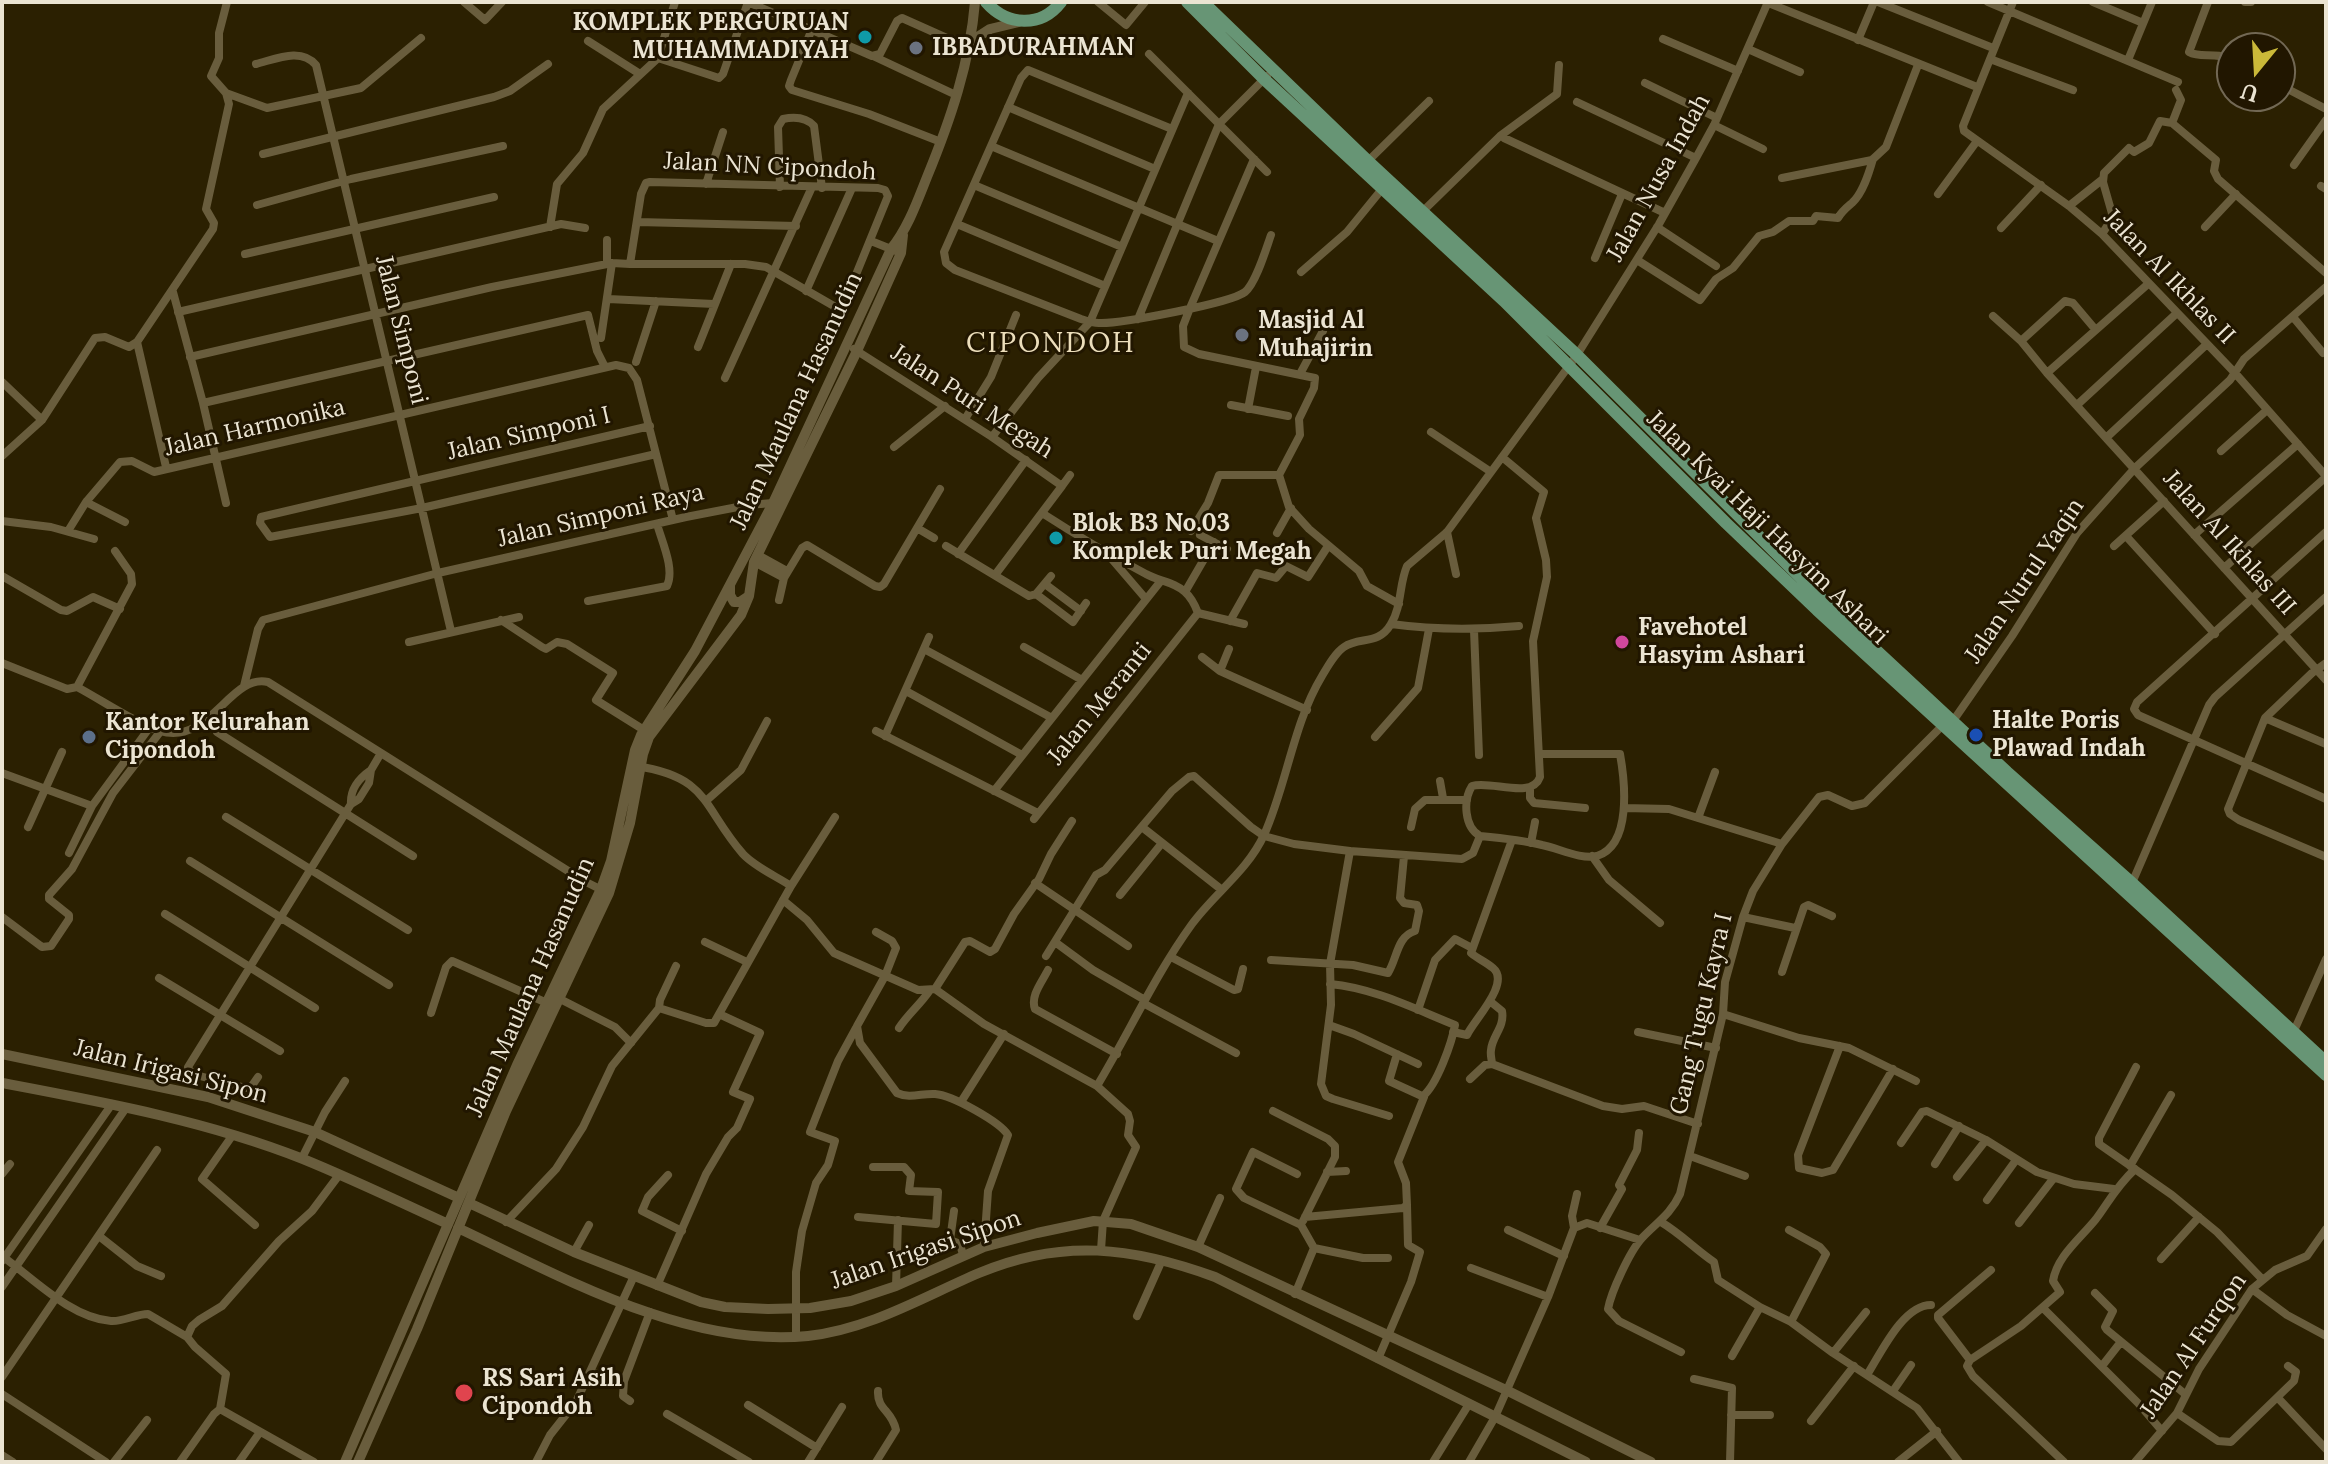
<!DOCTYPE html>
<style>
body{margin:0}
#map{position:relative;width:2328px;height:1464px;overflow:hidden;background:#2b2001;font-family:Lora,serif}
canvas{display:block}
.frame{position:absolute;inset:0;border:4px solid #ebe4d2;pointer-events:none}
.north{position:absolute;left:2216px;top:32px;width:80px;height:80px;box-sizing:border-box;background:#211600;border:2px solid #726854;border-radius:50%;rotate:198deg;font-size:22px;font-weight:700;line-height:32px;text-align:center;color:#ebe4d2}
.north::after{content:'';display:block;margin:auto;width:28px;height:36px;background:#cbb939;clip-path:polygon(50% 0,100% 100%,50% 72%,0 100%)}
</style>
<div id="map">
<canvas width="2328" height="1464"></canvas>
<div class="frame"></div>
<div class="north">U</div>
</div>
<script>
const context = document.querySelector('canvas').getContext('2d');
context.lineJoin = 'round';
function stroke(path, color, width, dash) {
  context.strokeStyle = color;
  context.lineWidth = width;
  context.lineCap = dash ? 'butt' : 'round';
  context.setLineDash(dash || []);
  context.stroke(path);
}
function label(font, color, halo, rows, align = 'center') {
  context.font = font + ' Lora,serif';
  context.lineWidth = 6;
  context.setLineDash([]);
  context.textBaseline = 'middle';
  context.strokeStyle = halo;
  context.fillStyle = color;
  for (const [text, x, y, turn = 0] of rows) {
    context.save();
    context.translate(x, y);
    context.rotate((+turn || 0) * Math.PI / 180);
    context.textAlign = isNaN(turn) ? turn : align;
    if (halo) context.strokeText(text, 0, 0);
    context.fillText(text, 0, 0);
    context.restore();
  }
}
const minor = new Path2D(`
 M464 2 485 20 502 2
 M748 2 872 56 880 54 897 21 902 18 949 39 970 42
 M1098 2 1126 25 1145 2
 M1766 2 1977 87
 M1878 2 1993 48
 M1988 2 2178 82
 M2013 2 1963 126 1964 131 2069 206 2102 234 2235 373 2326 476
 M2093 2 2143 23
 M2208 2 2189 52C2201 59 2215 51 2232 60
 M2245 2H2251
 M812 29 791 80 789 86 792 90 869 114 941 142
 M1663 39 1738 71
 M1858 40 1874 2
 M588 41 640 74
 M1748 49 1800 72
 M1149 54 1267 172
 M873 56 956 95
 M658 58 719 78 723 74 748 2
 M1990 59 2073 90
 M2128 60 2152 2
 M256 64C276 59 301 47 316 65L451 631
 M1645 83 1717 118
 M2280 85 2326 109
 M226 93 267 108 361 88 421 38
 M1577 102 1696 158
 M1008 107 1155 169
 M2172 123 2216 160 2214 171 2218 179 2326 273
 M1714 125 1763 149
 M1172 129 1028 70 1021 78 944 252 946 263 955 270 1081 319C1087 321 1093 323 1099 323 1120 324 1231 303 1245 292 1256 283 1266 249 1271 235
 M1504 138 1665 213
 M991 146 1218 241
 M263 154 494 97 510 91 548 64
 M1254 159 1190 308 1183 326 1184 347 1199 354 1315 378 1314 388 1299 419 1300 435 1279 475 1289 507 1309 529 1359 571 1367 586 1399 604
 M1368 161 1429 101
 M2294 165 2326 120
 M1782 178 1872 160 1886 147 1918 65
 M706 184 723 132
 M974 185 1122 247
 M2321 186 2326 189
 M780 187 778 127 783 119C793 117 806 117 814 126L822 188
 M1938 194 1977 141
 M257 205 351 179 503 146
 M2069 206 2103 179
 M1422 212 1500 136 1557 94 1559 65
 M638 222 796 226
 M957 224 1105 286
 M550 227 557 184 583 153 603 109 658 58 675 2
 M1657 227 1716 266
 M2205 227 2236 194
 M2001 228 2041 185
 M2102 234 2113 217 2103 182 2104 173 2129 148 2134 152 2149 143 2160 121 2172 123 2181 100 2176 90
 M871 241 896 251
 M245 254 494 197
 M1595 258 1622 194
 M1637 260 1700 300 1716 279 1733 268 1759 236 1773 232 1789 221H1813L1816 216 1838 218C1842 211 1846 208 1852 203 1863 193 1869 173 1873 159
 M607 263V240
 M1301 272 1347 232 1382 189
 M806 291 852 188
 M173 292 203 403 226 503
 M608 299 714 304
 M178 312 561 224 585 228
 M1993 316 2021 341 2047 373 2326 680
 M2293 317 2323 353
 M1138 319 1219 124 1267 76
 M601 338 612 263
 M2021 341 2065 301 2073 303 2095 329
 M137 342 166 467
 M698 347 731 264
 M854 349 992 437 1062 486 1070 475
 M190 357 492 287 612 263 630 264H745L766 267 839 309 844 304 888 196 885 190 878 188 650 182 646 183 641 194 630 264
 M636 362 656 301
 M2047 373 2148 284
 M1300 374 1323 331
 M725 378 812 187
 M2 382 42 420
 M203 403 588 315 597 351 605 367
 M1231 405 1288 416
 M2077 405 2177 313
 M1248 409 1256 367
 M965 419 991 377 1016 315
 M650 426 261 517 260 523 270 537 422 508 656 454
 M1431 432 1491 472
 M992 437 1038 378 1090 322 1188 93
 M2107 437 2207 344
 M894 447 945 406
 M2221 451 2267 410
 M2 456 42 420 95 338 105 337 129 347 137 342 213 229 214 223 206 209 229 104 226 93 211 76 219 58V33L227 2
 M1502 457 1544 492 1536 518 1546 560 1547 577 1533 641 1540 777C1532 800 1491 780 1472 786 1463 800 1464 827 1480 836 1501 838 1522 840 1542 845 1558 848 1581 860 1597 856 1632 845 1625 782 1620 754H1540
 M86 502 125 522
 M1042 513C1076 535 1110 555 1146 574 1158 581 1175 582 1185 592 1192 598 1195 605 1198 613
 M2 521 51 527 94 539
 M917 528 934 538
 M68 531 86 502 120 462 132 461 154 472 616 365 629 368 637 380 673 520
 M1191 531 1208 503 1219 475H1279
 M1447 532 1456 574
 M2326 532 2137 702 2134 709 2138 715 2326 799
 M1277 533 1291 508
 M1200 535 1227 549
 M2194 535 2298 444
 M2126 536 2215 634
 M946 546 1029 596 1036 594 1051 576
 M2114 546 2164 501
 M958 554 1026 460
 M758 555 787 571
 M1110 557 1146 599
 M754 562 784 578
 M2224 568 2326 477
 M995 575 1062 486
 M2 576 61 610 67 611 93 597 120 609
 M1045 584 1081 611
 M1185 592 1214 542
 M1036 594 1073 622 1086 603
 M779 600 784 578 802 548 807 545 875 586 880 587 884 584 940 489
 M588 601 667 586C675 569 662 542 657 524
 M1198 613 1244 624
 M501 620 542 647 546 649 557 642 567 644 613 673 596 700 644 730
 M1230 621 1257 573 1276 578 1286 566 1308 577 1328 546
 M1391 624C1435 630 1475 630 1519 626
 M1474 630 1479 755
 M409 642 519 617
 M1024 647 1082 680
 M924 649 1052 718
 M1202 657 1220 671 1307 710
 M2 663 67 689 77 687C100 699 138 725 160 731 210 746 230 673 268 682L381 753 371 770 369 783 359 799 351 804 188 1067 192 1074 246 1088 251 1087 258 1077
 M2326 663 2312 673 2265 718 2228 809 2230 814 2239 820 2326 857
 M1220 671 1229 649
 M244 686 258 629 263 620 438 573 686 517 748 505 773 503
 M77 687 132 584 131 574 115 551
 M906 691 1022 755
 M2265 718 2326 744
 M1953 721 2012 636 2077 533 2135 468 2230 380 2244 359 2326 287
 M876 731 1038 813
 M217 732 413 856
 M885 736 929 637
 M1375 737 1418 688 1429 629
 M381 753 584 881 604 891
 M636 766C710 777 702 807 743 854 755 867 776 876 791 886
 M2 773 92 806
 M1440 781 1443 798
 M1530 788V798L1534 803 1585 808
 M994 791 1160 582
 M707 800 741 770 767 721
 M351 804C350 789 358 779 371 770
 M1624 808 1669 809 1782 844
 M226 817 408 930
 M1698 818 1715 772
 M1034 819 1198 613
 M28 827 62 752
 M1142 827 1222 890
 M1411 827 1415 809 1425 800H1467
 M1531 843 1535 822
 M1350 851 1330 964 1331 1005 1321 1084 1326 1096 1333 1099 1389 1116
 M69 853 92 806 150 727
 M1592 856 1609 880 1660 923
 M190 861 389 985
 M1035 883 1128 946
 M2132 883 2209 705 2215 697 2326 597
 M1120 895 1162 843
 M783 900 807 920 834 953 918 990 935 989 965 942 970 941 990 952 995 949 1014 914 1039 879 1051 854 1072 821
 M165 914 315 1008
 M2 917 42 947 51 946 69 919V915L49 899V895L72 869 113 793 160 732
 M1743 917 1795 928
 M876 932 892 941 896 948 885 976 857 1026 860 1043 897 1093C910 1099 922 1093 935 1094 952 1095 1000 1122 1008 1135L988 1191 984 1247
 M705 942 747 962
 M1055 942 1093 970 1145 1000
 M1046 956 1096 875 1105 870 1172 791 1189 777 1194 776 1251 827 1264 836 1294 844 1350 851 1462 859 1473 853 1480 836
 M1171 957 1234 990 1238 989 1243 969
 M1271 960 1353 965 1388 973C1397 959 1397 936 1415 931L1419 911 1417 905 1404 903 1400 898 1404 856
 M1048 970C1042 982 1030 996 1035 1009L1117 1054
 M1782 972 1804 907 1808 905 1832 916
 M159 978 280 1051
 M1330 984C1374 988 1415 1009 1455 1025 1452 1042 1437 1085 1423 1096
 M935 989 984 1024 1097 1086 1128 1114 1130 1121 1128 1135 1136 1147 1103 1221 1101 1250
 M560 999 615 1027 631 1043
 M1491 1002 1502 1011C1505 1027 1492 1036 1491 1050 1490 1055 1492 1060 1492 1064
 M1143 1003 1236 1053
 M659 1008 706 1023H714L791 886 835 817
 M1418 1010 1435 960 1455 939 1472 948
 M431 1013 446 967 452 961 547 1003
 M1723 1014 1799 1038 1849 1048 1916 1081
 M1329 1025 1354 1034 1418 1064
 M899 1028C908 1014 920 1005 930 990
 M2294 1031 2326 959
 M1453 1032 1467 1035C1474 1020 1511 983 1493 968 1486 962 1478 959 1471 953L1512 840
 M1638 1032 1716 1048
 M1840 1046 1798 1155 1799 1168 1822 1173 1833 1170 1893 1069
 M2136 1067 2099 1138V1144L2172 1195 2217 1232 2262 1279
 M1470 1079 1485 1065 1492 1064 1603 1106 1622 1109 1644 1106 1698 1124
 M1097 1086C1129 1033 1155 975 1192 924 1214 894 1248 870 1264 835 1287 784 1293 724 1322 676 1328 666 1335 653 1344 647 1360 636 1378 646 1391 624 1402 606 1399 584 1407 566L1447 532 1577 355 1659 224 1696 158 1714 125 1768 2
 M961 1102 1004 1034
 M1273 1111 1328 1139 1335 1146V1157L1303 1221
 M232 1136 202 1179 255 1225
 M1901 1143 1922 1112 1927 1111 1986 1140 2037 1172 2074 1184 2114 1189
 M1690 1156 1745 1176
 M302 1158 325 1112 345 1081
 M1935 1164 1959 1126
 M2130 1166 2171 1095
 M1327 1172 1346 1171
 M2 1174 10 1164
 M1297 1174 1253 1152 1236 1189 1244 1198 1301 1225 1314 1248 1363 1258H1388
 M668 1175 648 1197 642 1211 682 1231
 M1957 1177 1986 1140
 M1987 1200 2016 1160
 M954 1211 950 1240 960 1244 963 1255
 M858 1217 936 1224 938 1192 909 1191 911 1175 904 1167H873
 M1305 1217 1403 1208 1407 1205 1406 1183 1398 1162 1424 1097 1389 1081 1397 1054
 M506 1222 556 1169 583 1127 612 1066 659 1008 660 1000 676 966
 M1661 1222C1681 1234 1695 1249 1714 1262L1718 1280 1760 1307 1791 1322 1833 1353 1917 1408 1959 1462
 M2019 1223 2053 1179
 M1574 1228 1572 1216 1577 1194
 M1600 1228 1622 1189 1619 1185 1637 1150 1639 1133
 M1508 1230 1564 1256
 M1789 1230 1820 1247 1826 1254 1791 1322
 M99 1236 137 1266 161 1276
 M1198 1247 1220 1198
 M574 1252 589 1225
 M2 1256C34 1279 71 1318 111 1321 123 1322 136 1314 148 1314L187 1337 195 1347 226 1374 220 1409
 M2161 1259 2199 1217
 M2 1261 112 1104
 M1471 1268 1548 1297
 M657 1286 706 1174 728 1137 737 1128 750 1099 733 1092 760 1033 719 1014
 M896 1286 898 1220
 M2 1287 126 1108
 M2252 1289 2287 1315 2326 1336
 M2095 1293 2113 1311 2105 1327 2107 1330 2185 1394
 M1295 1294 1314 1248
 M2043 1308 2138 1403 2162 1431
 M1137 1316 1162 1260
 M796 1336V1272L802 1231 816 1183 828 1165 835 1141 810 1132 838 1061 856 1028
 M187 1337 192 1326 199 1320 222 1306 279 1241 312 1211 339 1175
 M1681 1352 1619 1321 1608 1309C1611 1292 1630 1251 1642 1238 1656 1223 1671 1214 1680 1194L1723 1014 1725 982 1743 917 1753 891 1782 844 1819 797 1828 795 1852 806 1865 803 1943 725
 M1833 1353 1866 1312
 M1732 1356 1760 1307
 M1378 1359 1411 1282 1420 1252 1408 1245 1407 1205
 M1970 1360 1938 1318V1315L1991 1270
 M2102 1366 2120 1343
 M590 1372 624 1381 650 1312
 M1867 1375C1881 1353 1903 1305 1931 1305
 M2 1377 157 1150
 M1694 1379 1732 1388 1730 1462
 M624 1381 623 1396 630 1401
 M1893 1391 1911 1365
 M2 1394 106 1462
 M2278 1398 2326 1449
 M748 1405 817 1448
 M2177 1413 2218 1441 2231 1442 2294 1381 2296 1372 2288 1366
 M667 1414 749 1462
 M1731 1415H1770
 M1811 1421 1854 1366
 M2 1455 13 1462
 M114 1462 147 1420
 M180 1462 214 1414 220 1409 314 1462
 M239 1462 260 1432
 M536 1462 550 1435 576 1402 634 1276
 M808 1462 842 1407
 M876 1462 896 1430C892 1410 877 1410 878 1391
 M1433 1462 1469 1404
 M1469 1462 1495 1417 1548 1297 1574 1228 1587 1223 1640 1240
 M1898 1462 1937 1431
 M2064 1462 1973 1376 1967 1366 1970 1360 2021 1326 2060 1292 2053 1281C2057 1256 2080 1239 2096 1219 2110 1200 2116 1187 2135 1169
 M2135 1462 2177 1413 2199 1369 2252 1289 2275 1270 2307 1256 2326 1229`);
const tertiary = new Path2D(`
 M970 42 990 29 1019 22
 M730 586V595L734 602H740L749 596
 M2 1054 208 1097 315 1132 459 1198
 M2 1083C103 1102 207 1121 303 1159 352 1179 400 1202 448 1224
 M469 1203 574 1252 701 1302 725 1307 768 1309 810 1308 851 1301 896 1286 984 1247 1037 1233 1094 1221 1131 1224 1198 1247 1506 1390 1651 1462
 M458 1228C564 1278 688 1348 808 1336 870 1329 923 1297 979 1273 1062 1238 1133 1247 1215 1277L1586 1462
 M345 1462 517 1065 601 889 611 861 635 750 641 735 695 651 773 503 891 249C908 228 917 202 927 177 950 121 970 63 975 2
 M358 1462 417 1329 506 1111 609 893 630 823 643 754 649 737 741 615 749 596 754 562 857 351 901 253 903 235`);
const primary = new Path2D(`
 M986 2C1007 26 1041 28 1061 2
 M1187 2 1264 79 1504 301 1726 523 1817 610 2326 1075
 M1203 2 1368 161 1577 355 1836 613 2007 772 2132 883 2326 1062`);
const markers = [
 [865,37,8,"#0f9aa8"],
 [916,48,8,"#6b7280"],
 [1242,335,8,"#6b7280"],
 [1056,538,8,"#0f9aa8"],
 [1622,642,8,"#d1479c"],
 [1976,735,8,"#1a4fb4"],
 [89,737,8,"#5c6f8a"],
 [464,1393,10,"#e0444e"]
];
const poiNames = [
 ["KOMPLEK PERGURUAN",849,23,"right"],
 ["MUHAMMADIYAH",849,51,"right"],
 ["IBBADURAHMAN",932,48],
 ["Masjid Al",1258,321],
 ["Muhajirin",1258,349],
 ["Blok B3 No.03",1072,524],
 ["Komplek Puri Megah",1072,552],
 ["Favehotel",1638,628],
 ["Hasyim Ashari",1638,656],
 ["Halte Poris",1992,721],
 ["Plawad Indah",1992,749],
 ["Kantor Kelurahan",105,723],
 ["Cipondoh",105,751],
 ["RS Sari Asih",482,1379],
 ["Cipondoh",482,1407]
];
const streetNames = [
 ["Jalan NN Cipondoh",770,167,3],
 ["Jalan Nusa Indah",1659,178,-61],
 ["Jalan Al Ikhlas II",2169,277,46],
 ["Jalan Simponi",401,330,76],
 ["Jalan Maulana Hasanudin",797,401,-65],
 ["Jalan Puri Megah",972,402,33],
 ["Jalan Harmonika",255,428,-13],
 ["Jalan Simponi I",529,434,-13],
 ["Jalan Simponi Raya",601,516,-13],
 ["Jalan Kyai Haji Hasyim Ashari",1767,528,44],
 ["Jalan Al Ikhlas III",2229,543,48],
 ["Jalan Nurul Yaqin",2025,581,-56],
 ["Jalan Meranti",1100,704,-51],
 ["Jalan Maulana Hasanudin",531,987,-66],
 ["Gang Tugu Kayra I",1702,1014,-77],
 ["Jalan Irigasi Sipon",171,1072,14],
 ["Jalan Irigasi Sipon",926,1250,-19],
 ["Jalan Al Furqon",2194,1346,-56]
];
const quarterNames = [
 ["CIPONDOH",1051,344]
];
stroke(minor, '#695d3d', 8);
stroke(tertiary, '#695d3d', 10);
stroke(primary, '#679575', 12);
for (const [x, y, r, color] of markers) {
  const dot = new Path2D();
  dot.arc(x, y, r, 0, 2 * Math.PI);
  context.fillStyle = color;
  context.fill(dot);
  stroke(dot, '#211600', 3);
}
label('bold 24px', '#ebe4d2', '#211600', poiNames, 'left');
label('24px', '#ebe4d2', '#211600', streetNames);
context.letterSpacing = '2px';
label('28px', '#ecdebb', '#211600', quarterNames);
context.letterSpacing = '0px';
</script>
